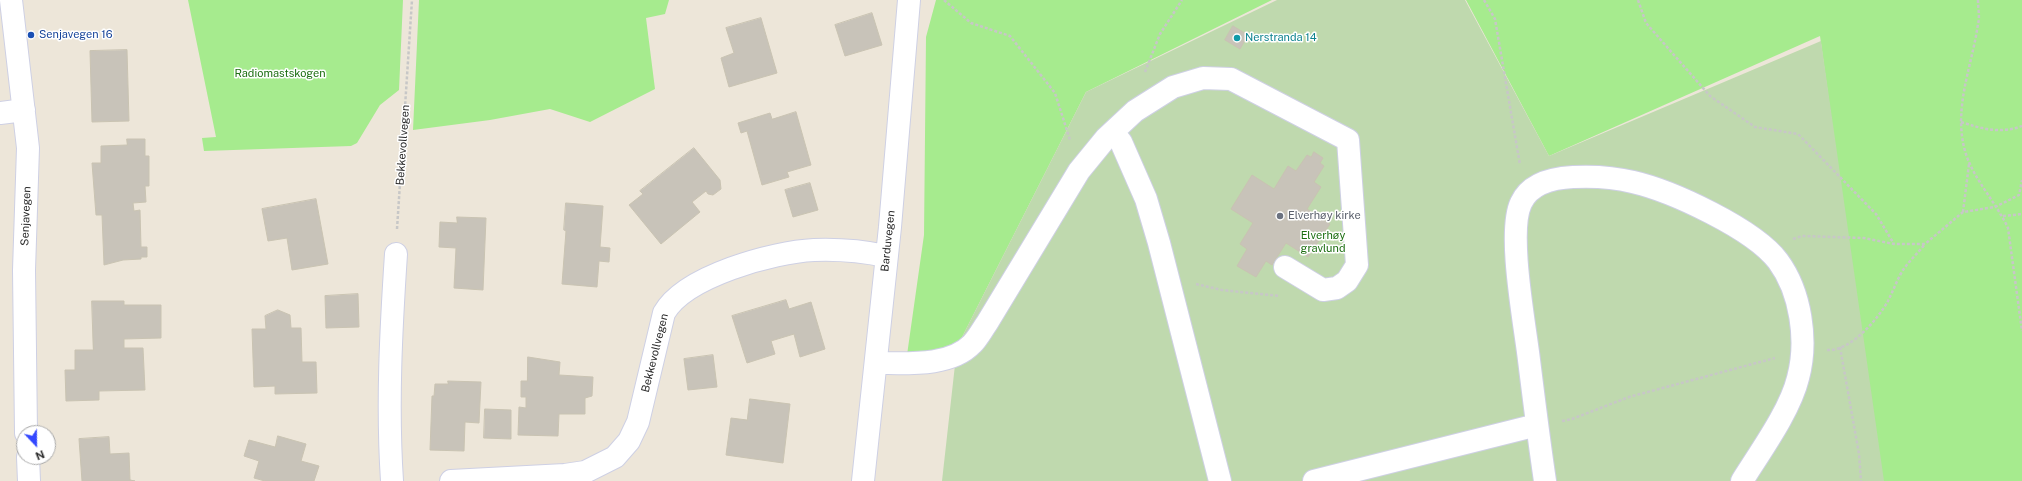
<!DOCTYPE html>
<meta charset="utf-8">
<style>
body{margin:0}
#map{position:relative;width:2022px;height:481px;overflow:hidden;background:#ede6d9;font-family:"Public Sans",sans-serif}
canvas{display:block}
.north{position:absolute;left:16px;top:425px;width:40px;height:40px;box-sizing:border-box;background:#fff;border:1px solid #a9a9a9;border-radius:50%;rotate:158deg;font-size:11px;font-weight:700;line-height:16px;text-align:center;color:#292929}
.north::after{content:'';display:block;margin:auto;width:14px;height:18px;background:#3448ff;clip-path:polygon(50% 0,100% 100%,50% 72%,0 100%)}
</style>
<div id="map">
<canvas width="2022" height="481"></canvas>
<div class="north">N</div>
</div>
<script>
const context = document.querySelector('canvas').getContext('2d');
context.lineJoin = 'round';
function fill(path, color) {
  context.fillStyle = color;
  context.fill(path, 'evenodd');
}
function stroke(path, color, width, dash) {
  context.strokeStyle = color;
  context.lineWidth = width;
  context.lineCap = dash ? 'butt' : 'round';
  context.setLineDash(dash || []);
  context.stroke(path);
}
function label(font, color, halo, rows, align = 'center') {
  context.font = font + ' "Public Sans",sans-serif';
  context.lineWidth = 3;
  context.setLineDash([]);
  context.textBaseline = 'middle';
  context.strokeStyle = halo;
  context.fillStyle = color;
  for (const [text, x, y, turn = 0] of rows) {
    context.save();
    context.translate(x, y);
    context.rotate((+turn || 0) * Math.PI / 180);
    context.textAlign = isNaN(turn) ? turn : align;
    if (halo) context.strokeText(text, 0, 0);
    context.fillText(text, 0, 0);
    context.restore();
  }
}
const green = new Path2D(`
 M188 0H403L399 90 380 105 357 143 351 146 204 151 202 138 216 137Z
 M419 0H669L665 14 646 18 655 89 590 122 550 109 490 120 413 130Z
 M936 0H1272L1086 92 957 347 907 355 924 235 926 37Z
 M1466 0H2022V481H1881L1820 36 1549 156Z`);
const cemetery = new Path2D(`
 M1277 0H1465L1549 156 1821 41 1884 481H942L957 347 1086 92Z`);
const building = new Path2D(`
 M872 13 882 45 845 56 835 25Z
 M761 18 777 73 729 87 721 58 734 53 726 28Z
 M1233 26 1248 35 1240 49 1225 40Z
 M127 50 129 121 92 122 90 51Z
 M796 112 811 165 787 172 789 177 762 185 747 131 741 133 738 123 770 113 772 119Z
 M127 139H145V156H149V186H145L146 202 133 203 134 211 140 210 141 247H147V257H141V259L123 260 104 265 102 215H96L92 163H101V146L127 145Z
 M694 148 720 180 721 189 713 195 708 194 706 191 692 202 700 212 661 244 629 205 643 194 640 191Z
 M1314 152 1323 158 1320 163 1324 166 1314 182 1321 187 1307 209 1330 224 1308 257 1286 243 1272 265 1266 261 1256 277 1237 266 1247 249 1240 244 1253 223 1231 209 1252 175 1274 189 1288 166 1296 171 1307 155 1311 157Z
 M810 183 818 210 793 217 785 190Z
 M316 199 328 264 292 270 287 238 268 241 262 209Z
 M566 203 603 206 600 247 610 248 609 262 599 261 597 287 562 284 566 231 564 230Z
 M457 217 486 218 483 290 454 288 456 248 439 247 440 222 457 223Z
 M358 294 359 327 326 328 325 296Z
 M786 300 789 309 811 302 825 349 800 357 794 334 771 341 775 354 747 363 732 316Z
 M92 301H124V305H161V338L124 339V348H143L145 390 99 391V400L66 401 65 370H75V350H93Z
 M278 310 290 315 291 328H301L302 362H316L317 393 275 394V386L254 387 252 329H266L265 316Z
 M713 355 717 387 688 390 684 359Z
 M528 357 560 362 559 375 593 377 592 396 585 398V414H559L558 436 518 435 519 407 526 408V397H521V381H527Z
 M448 381 481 382 479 423 465 422 464 451 430 450 432 396H434L435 384H448Z
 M750 399 790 404 783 463 726 455 731 418 747 420Z
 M485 409 511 410V439L484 438Z
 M278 436 306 444 301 461 319 466 314 481H265L254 478 259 461 244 456 249 440 275 447Z
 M109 437 110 454 129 453 130 480 135 481H82L79 439Z`);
const path = new Path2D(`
 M944 0 971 23 1010 36 1055 93 1070 140
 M1484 0 1495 19 1520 165
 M1638 0 1646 23 1710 96 1755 127 1798 134 1876 214 1894 244
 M1978 0C1978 8 1980 17 1978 24 1972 66 1953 108 1965 151 1973 179 1996 202 2008 228L2022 331
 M1145 72 1160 34 1182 0
 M1961 122C1983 129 2000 134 2022 126
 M1963 212 1969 164
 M2003 216 2022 214
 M397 229 412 0
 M1793 239 1802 236 1864 238 1894 244H1925L1963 212 1995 207 2019 195 2022 180
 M1196 284 1222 290 1280 296
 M1840 347 1859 454 1861 481
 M1827 350C1850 352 1878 319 1888 301 1893 291 1897 280 1903 270 1909 261 1918 253 1925 244
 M1562 421 1572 419 1629 397 1775 358`);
const minor = new Path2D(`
 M11 0 28 148 24 270 26 433
 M0 113 24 110
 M1113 132 1121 142 1146 199 1159 243 1220 481
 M876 363C906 363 950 367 972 344 978 338 982 330 987 323L1079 171 1106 138 1135 111 1173 87 1203 78 1231 79 1348 140 1357 265 1347 281 1337 288 1323 290 1285 267
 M28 457 29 481
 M392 481C387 405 391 329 396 254
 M451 481 565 475 585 472 615 457 629 441 638 422 664 313C685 276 773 252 814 250 839 249 862 251 886 256
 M863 481 890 227 909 0
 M1314 481 1537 425
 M1545 481C1539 441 1534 400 1529 360 1525 325 1507 232 1521 203 1530 183 1553 178 1573 177 1593 176 1613 177 1633 182 1672 191 1754 229 1778 261 1801 292 1808 341 1798 378 1790 411 1760 452 1742 481`);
const markers = [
 [31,35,4,"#1a4fb4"],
 [1237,38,4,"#0f9aa8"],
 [1280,216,4,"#6b7280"]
];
const transitNames = [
 ["Senjavegen 16",39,35]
];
const cultureNames = [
 ["Nerstranda 14",1245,38]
];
const parkNames = [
 ["Radiomastskogen",280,74],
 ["Elverhøy",1323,236],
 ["gravlund",1323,249]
];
const streetNames = [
 ["Bekkevollvegen",403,145,-86],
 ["Senjavegen",26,216,-88],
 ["Barduvegen",888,241,-84],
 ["Bekkevollvegen",655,353,-76]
];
const worshipNames = [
 ["Elverhøy kirke",1288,216]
];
fill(green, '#a6eb8e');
fill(cemetery, '#bfd9ae');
fill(building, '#c8c3b9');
stroke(building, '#c9c3b2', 1);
stroke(minor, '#ced0e4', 24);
stroke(path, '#c7c7c7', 2.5, [3, 2]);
stroke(minor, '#fff', 22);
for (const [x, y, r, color] of markers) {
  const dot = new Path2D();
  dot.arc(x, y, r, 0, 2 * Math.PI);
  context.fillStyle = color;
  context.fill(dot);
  stroke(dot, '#fff', 1.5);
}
label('11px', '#164399', '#fff', transitNames, 'left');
label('11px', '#0d838f', '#fff', cultureNames, 'left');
label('11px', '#1c6e11', '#fff', parkNames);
label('11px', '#292929', '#fff', streetNames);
label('11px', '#5b616d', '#fff', worshipNames, 'left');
</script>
